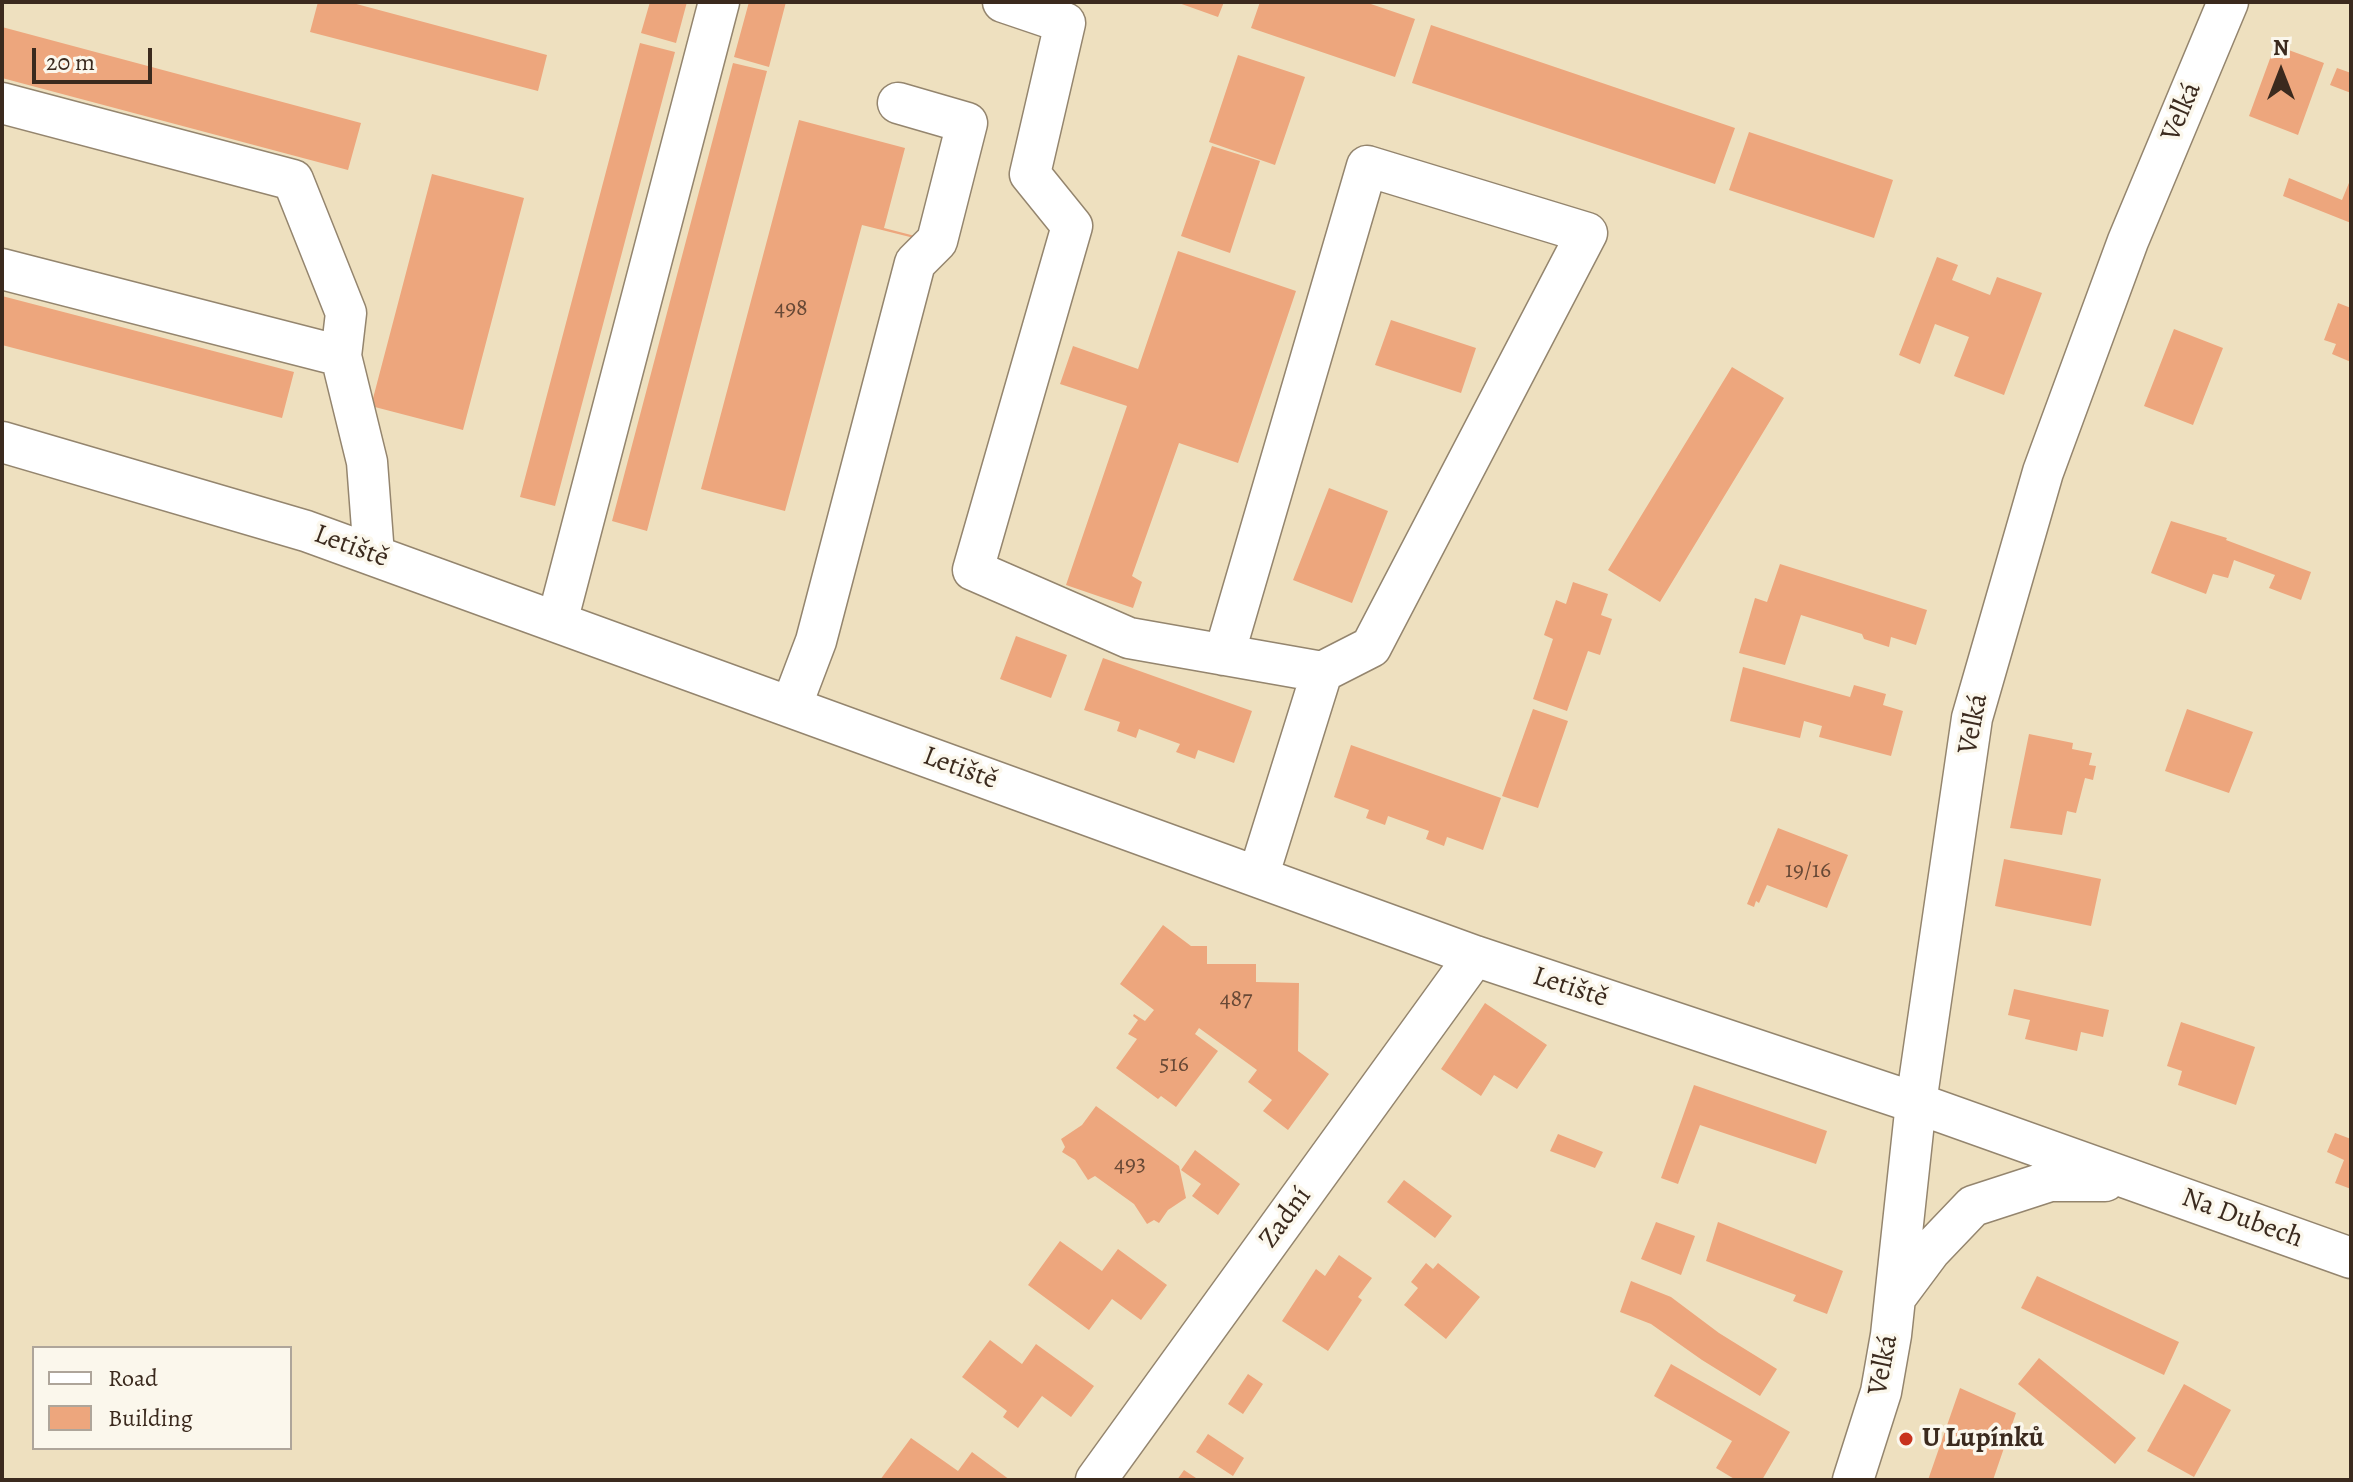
<!DOCTYPE html>
<meta charset="utf-8">
<style>
body{margin:0}
#map{position:relative;width:2353px;height:1482px;overflow:hidden;background:#eee0bf;font-family:Alegreya,serif}
canvas{display:block}
.frame{position:absolute;inset:0;border:4px solid #3b2a1e;pointer-events:none}
.legend{position:absolute;left:32px;top:1346px;width:260px;height:104px;box-sizing:border-box;background:#fbf7ec;border:2px solid #aea59a;margin:0;padding:10px 14px;list-style:none;font-size:24px;color:#3b2a1e}
.legend li{display:flex;align-items:center;gap:16px;height:40px}
.legend b{width:40px;border:2px solid #aea59a}
.north{position:absolute;left:2241px;top:32px;width:80px;height:80px;-webkit-text-stroke:6px #fbf7ec;paint-order:stroke;rotate:0deg;font-size:22px;font-weight:700;line-height:32px;text-align:center;color:#3b2a1e}
.north::after{content:'';display:block;margin:auto;width:28px;height:36px;background:#3b2a1e;clip-path:polygon(50% 0,100% 100%,50% 72%,0 100%)}
.scale{position:absolute;left:32px;top:48px;width:120px;height:36px;box-sizing:border-box;border:4px solid #3b2a1e;border-top:0;padding-left:10px;font-size:24px;line-height:28px;white-space:nowrap;color:#3b2a1e;-webkit-text-stroke:6px #fbf7ec;paint-order:stroke}
</style>
<div id="map">
<canvas width="2353" height="1482"></canvas>
<div class="frame"></div>
<ul class="legend">
<li><b style="height:10px;background:#fff"></b>Road</li>
<li><b style="height:22px;background:#eda67d"></b>Building</li>
</ul>
<div class="north">N</div>
<div class="scale">20 m</div>
</div>
<script>
const context = document.querySelector('canvas').getContext('2d');
context.lineJoin = 'round';
function fill(path, color) {
  context.fillStyle = color;
  context.fill(path, 'evenodd');
}
function stroke(path, color, width, dash) {
  context.strokeStyle = color;
  context.lineWidth = width;
  context.lineCap = dash ? 'butt' : 'round';
  context.setLineDash(dash || []);
  context.stroke(path);
}
function label(font, color, halo, rows, align = 'center') {
  context.font = font + ' Alegreya,serif';
  context.lineWidth = 7;
  context.setLineDash([]);
  context.textBaseline = 'middle';
  context.strokeStyle = halo;
  context.fillStyle = color;
  for (const [text, x, y, turn = 0] of rows) {
    context.save();
    context.translate(x, y);
    context.rotate((+turn || 0) * Math.PI / 180);
    context.textAlign = isNaN(turn) ? turn : align;
    if (halo) context.strokeText(text, 0, 0);
    context.fillText(text, 0, 0);
    context.restore();
  }
}
const building = new Path2D(`
 M318 2H349L547 55 538 91 310 32Z
 M650 2H687L676 43 641 33Z
 M749 2H786L769 67 734 57Z
 M1176 2H1224L1218 17Z
 M1260 2H1365L1415 19 1395 77 1251 28Z
 M1431 25 1735 128 1715 184 1412 83Z
 M2 27 361 123 348 170 2 78Z
 M640 43 675 52 555 506 520 497Z
 M2275 45 2324 63 2298 135 2249 116Z
 M1238 55 1305 77 1275 165 1209 142Z
 M733 63 767 71 647 531 612 521Z
 M2337 68 2351 73V93L2330 85Z
 M799 120 905 148 884 228 915 236 914 238 862 225 785 511 701 489Z
 M1749 132 1893 180 1874 238 1729 190Z
 M1212 146 1260 161 1230 253 1181 236Z
 M432 174 524 198 463 430 371 406Z
 M2289 178 2342 200 2351 178V223L2283 196Z
 M1178 251 1296 291 1238 463 1179 443 1132 576 1142 582 1133 608 1066 585 1127 406 1060 384 1073 346 1138 369Z
 M1937 257 1958 265 1952 280 1990 295 1997 277 2042 293 2004 395 1954 376 1969 337 1935 324 1920 364 1899 355Z
 M2 296 294 372 282 418 2 345Z
 M2338 303 2351 308V362L2332 354 2336 344 2324 340Z
 M1391 320 1476 348 1461 393 1375 365Z
 M2174 329 2223 348 2193 425 2144 406Z
 M1732 367 1784 398 1660 602 1608 570Z
 M1329 488 1388 511 1352 603 1293 580Z
 M2171 521 2227 538 2226 540 2311 572 2301 600 2269 588 2275 575 2234 560 2228 578 2213 574 2206 594 2151 573Z
 M1780 564 1927 610 1916 645 1891 637 1889 647 1864 639 1862 634 1801 615 1785 665 1739 653 1755 598 1767 602Z
 M1573 582 1608 594 1601 615 1612 619 1600 655 1588 651 1567 711 1533 699 1553 639 1544 635 1556 600 1566 604Z
 M1016 636 1067 655 1051 698 1000 679Z
 M1103 658 1252 711 1234 763 1198 750 1195 759 1176 752 1180 744 1139 729 1136 738 1117 731 1120 722 1084 710Z
 M1743 667 1850 697 1854 685 1886 694 1883 705 1903 711 1891 756 1819 737 1822 726 1804 721 1800 738 1730 721Z
 M1533 709 1568 721 1538 808 1502 796Z
 M2187 709 2253 732 2229 793 2165 771Z
 M2029 734 2073 743 2072 749 2092 753 2089 765 2096 766 2093 780 2085 778 2076 813 2067 811 2062 835 2010 828Z
 M1351 745 1501 798 1483 850 1447 837 1444 846 1426 839 1429 831 1388 816 1385 825 1366 818 1369 810 1334 797Z
 M1778 828 1848 855 1827 908 1767 885 1759 903 1756 901 1754 907 1747 904Z
 M2004 859 2101 879 2091 926 1995 906Z
 M1163 925 1191 946H1207V964H1256V982L1299 983 1298 1051 1329 1074 1288 1130 1263 1111 1272 1100 1248 1082 1257 1070 1199 1028 1195 1034 1218 1051 1176 1107 1161 1096 1158 1099 1116 1068 1137 1039 1128 1034 1138 1020 1133 1016 1134 1014 1145 1021 1154 1010 1120 984Z
 M2014 989 2109 1010 2103 1037 2081 1032 2077 1051 2025 1039 2030 1020 2008 1015Z
 M1485 1003 1547 1045 1517 1089 1494 1075 1481 1096 1441 1069Z
 M2181 1022 2255 1047 2236 1105 2178 1085 2182 1071 2167 1066Z
 M1694 1085 1827 1131 1816 1164 1700 1125 1678 1184 1661 1178Z
 M1096 1106 1179 1166 1186 1198 1168 1210 1159 1223 1154 1220 1147 1224 1134 1204 1095 1176 1088 1180 1075 1160 1062 1152 1065 1147 1061 1139 1082 1125Z
 M2335 1133 2351 1139V1189L2335 1183 2344 1160 2327 1152Z
 M1558 1134 1603 1152 1595 1168 1550 1151Z
 M1195 1150 1240 1184 1218 1215 1192 1196 1201 1184 1181 1170Z
 M1404 1180 1452 1216 1435 1238 1387 1202Z
 M1656 1222 1695 1236 1681 1275 1641 1259Z
 M1718 1222 1843 1271 1827 1314 1793 1301 1796 1295 1706 1261Z
 M1060 1241 1102 1271 1118 1249 1167 1285 1141 1320 1112 1299 1089 1330 1028 1285Z
 M1339 1255 1372 1278 1358 1297 1362 1300 1328 1351 1282 1321 1316 1269 1325 1276Z
 M1426 1263 1433 1269 1438 1263 1480 1297 1446 1339 1404 1305 1418 1288 1411 1282Z
 M2037 1276 2179 1342 2164 1375 2021 1308Z
 M1631 1281 1671 1297 1719 1333 1777 1369 1760 1396 1702 1360 1651 1324 1620 1312Z
 M990 1340 1022 1364 1036 1344 1094 1386 1071 1417 1042 1396 1018 1428 1003 1417 1007 1411 962 1377Z
 M2039 1358 2136 1438 2115 1464 2018 1384Z
 M1671 1364 1790 1432 1762 1480H1736L1716 1468 1732 1441 1654 1396Z
 M1248 1374 1263 1384 1243 1414 1228 1404Z
 M2184 1384 2231 1410 2194 1477 2147 1451Z
 M1960 1388 2016 1413 1993 1480H1928Z
 M1208 1434 1244 1458 1233 1476 1196 1452Z
 M911 1438 958 1471 972 1452 1010 1480H880Z
 M1184 1470 1199 1480H1177Z`);
const minor = new Path2D(`
 M1003 2 1065 23 1030 174 1072 226 973 570 1129 638 1322 672
 M2 103 293 180 346 313 341 356 367 462 374 555
 M2 269 341 356
 M2 442 306 531 1475 956 1916 1103 2351 1258
 M557 622 719 2
 M1224 655 1367 166 1587 233 1371 647 1322 672 1258 877
 M791 707 816 641 915 263 937 241 967 123 898 103
 M1895 1298 1930 1251 1973 1206 2050 1181H2105
 M1096 1480 1475 956
 M1853 1480 1881 1392 1891 1335 1916 1103 1972 718 2043 472 2128 241 2228 2`);
const markers = [
 [1906,1439,8,"#c8321e"]
];
const numberNames = [
 ["498",791,309],
 ["19/16",1808,871],
 ["487",1236,1000],
 ["516",1174,1065],
 ["493",1130,1165]
];
const streetNames = [
 ["Velká",2182,112,-67],
 ["Letiště",351,547,20],
 ["Velká",1974,724,-79],
 ["Letiště",960,769,20],
 ["Letiště",1570,988,18],
 ["Zadní",1286,1218,-54],
 ["Na Dubech",2242,1219,20],
 ["Velká",1884,1365,-79]
];
const poiNames = [
 ["U Lupínků",1922,1439]
];
fill(building, '#eda67d');
stroke(minor, '#94856e', 43);
stroke(minor, '#fff', 40);
for (const [x, y, r, color] of markers) {
  const dot = new Path2D();
  dot.arc(x, y, r, 0, 2 * Math.PI);
  context.fillStyle = color;
  context.fill(dot);
  stroke(dot, '#fbf7ec', 3);
}
label('24px', '#684936', null, numberNames);
label('28px', '#3b2a1e', '#fbf7ec', streetNames);
label('bold 28px', '#3b2a1e', '#fbf7ec', poiNames, 'left');
</script>
